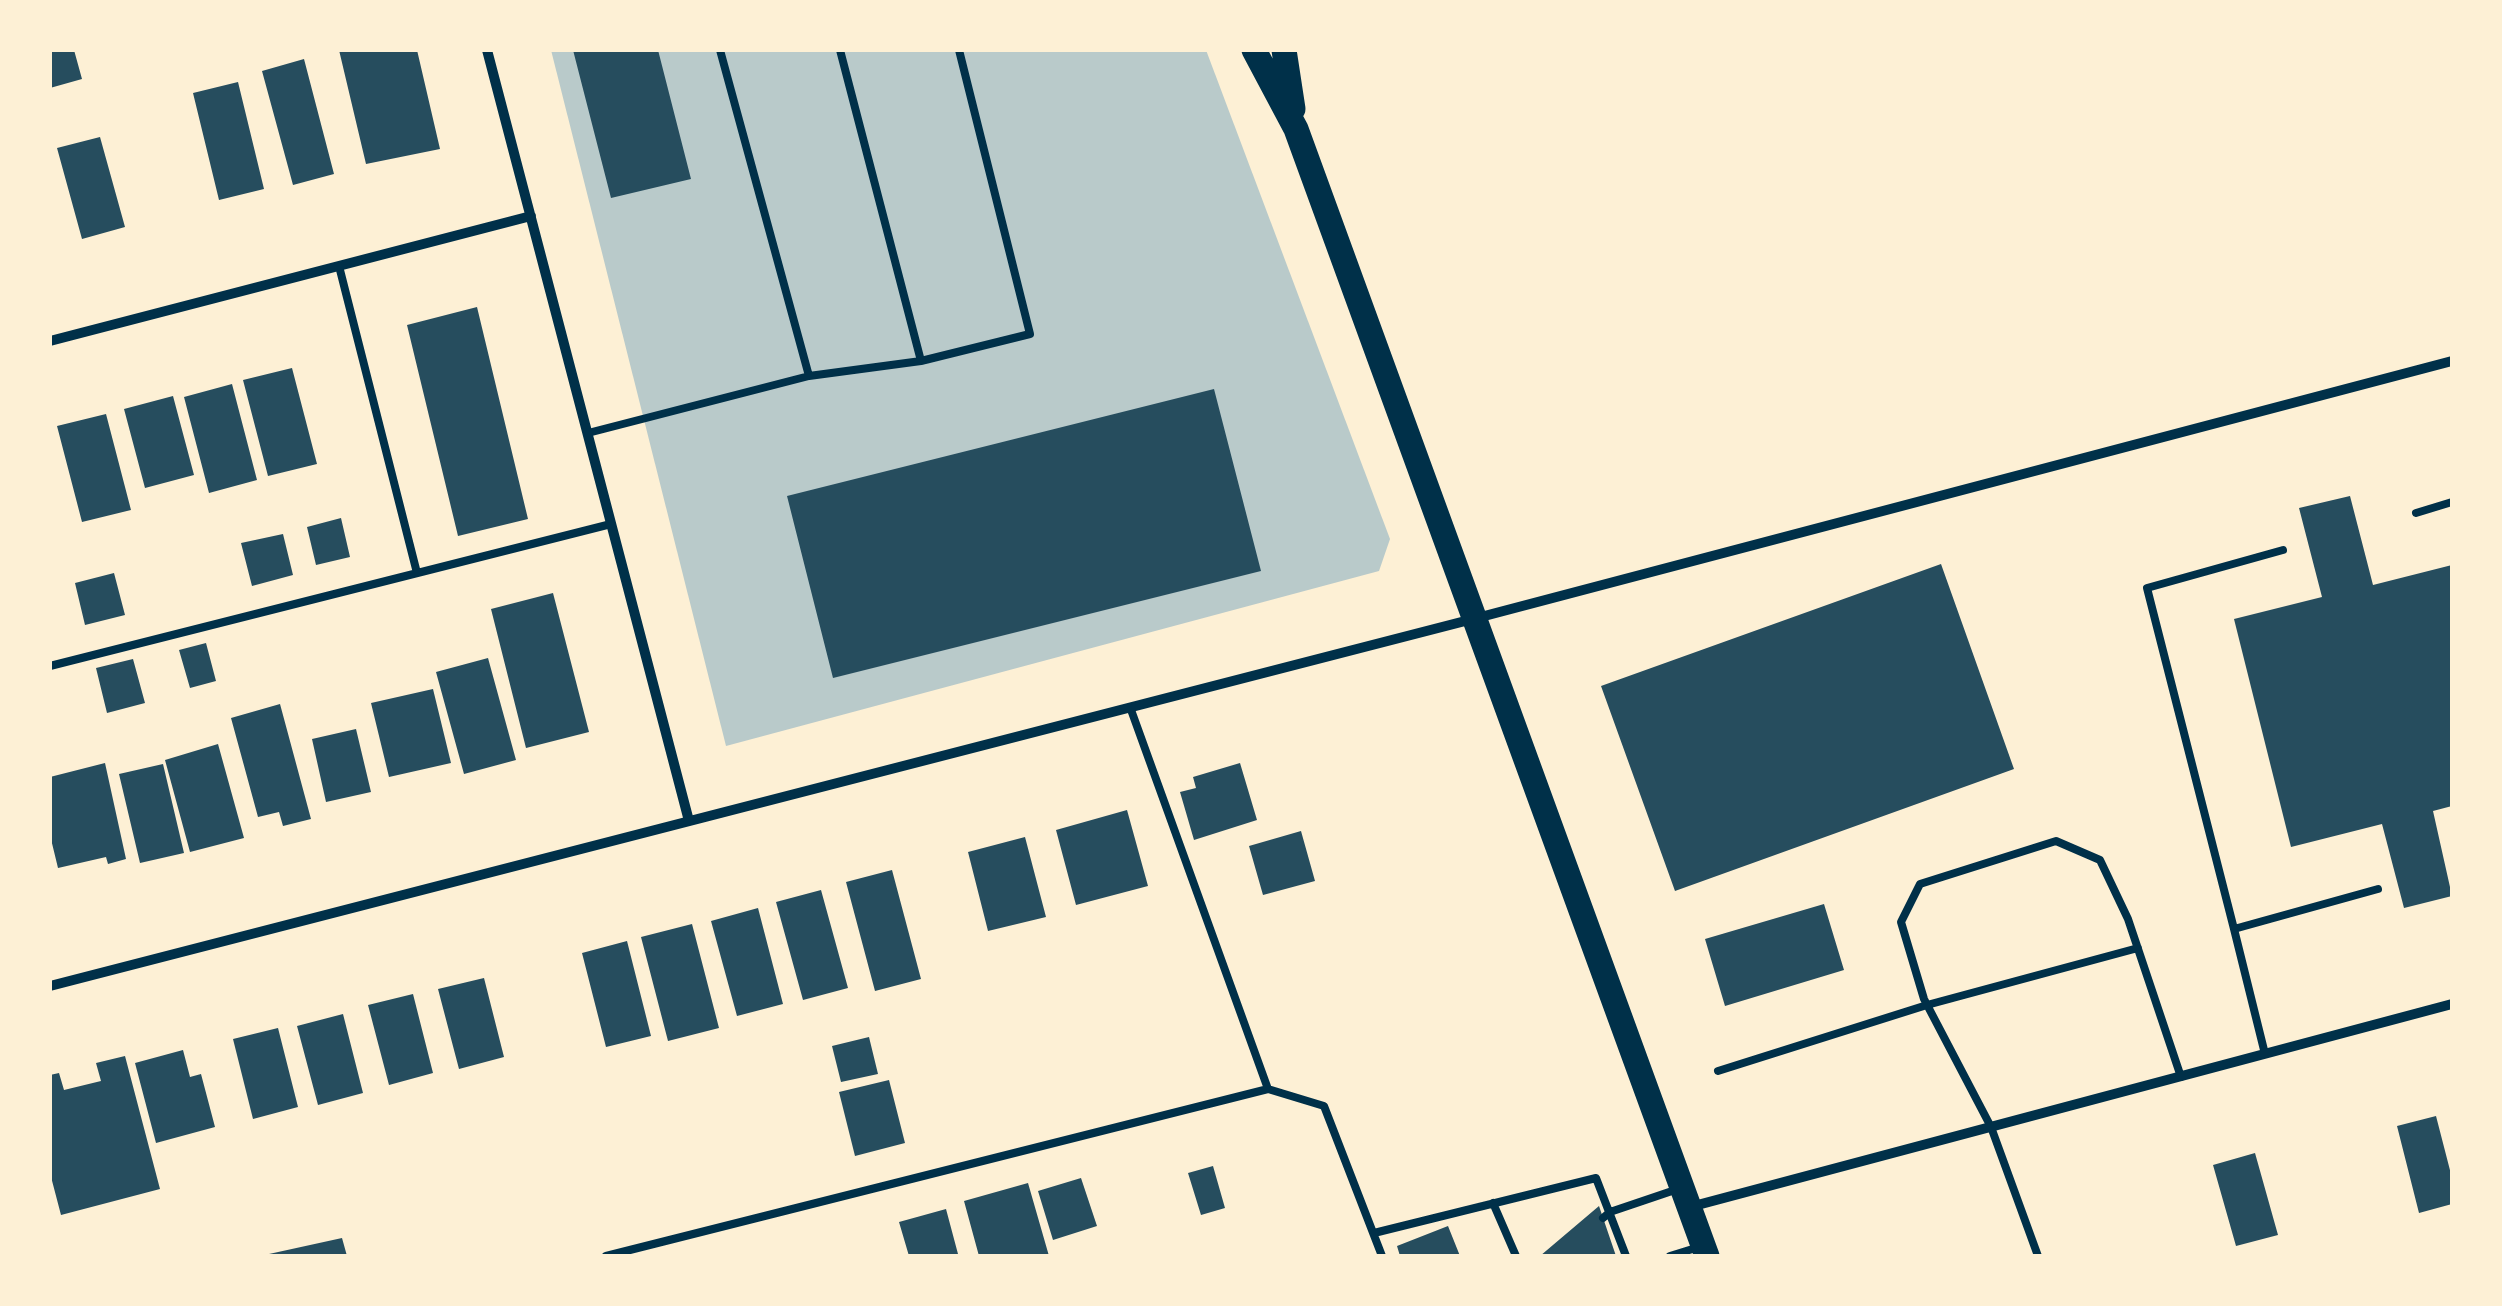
<!DOCTYPE html>
<style>
body{margin:0}
#map{position:relative;width:2502px;height:1306px;overflow:hidden;background:#fdf0d5;font-family:"Noto Sans",sans-serif}
canvas{display:block}
.frame{position:absolute;inset:0;border:52px solid #fdf0d5;pointer-events:none}
</style>
<div id="map">
<canvas width="2502" height="1306"></canvas>
<div class="frame"></div>
</div>
<script>
const context = document.querySelector('canvas').getContext('2d');
context.lineJoin = 'round';
function fill(path, color) {
  context.fillStyle = color;
  context.fill(path, 'evenodd');
}
function stroke(path, color, width, dash) {
  context.strokeStyle = color;
  context.lineWidth = width;
  context.lineCap = dash ? 'butt' : 'round';
  context.setLineDash(dash || []);
  context.stroke(path);
}
const green = new Path2D(`
 M551 50H1206L1390 539 1379 571 726 746Z`);
const building = new Path2D(`
 M50 50H74L82 79 50 88Z
 M339 50H417L440 149 366 164Z
 M573 50H658L691 179 611 198Z
 M304 59 334 174 293 185 262 71Z
 M238 82 264 189 219 200 193 93Z
 M100 137 125 227 82 239 57 148Z
 M477 307 528 519 458 536 407 325Z
 M292 368 317 464 268 476 243 380Z
 M232 384 257 480 209 493 184 397Z
 M1214 389 1261 571 833 678 787 496Z
 M173 396 194 475 145 488 124 409Z
 M106 414 131 510 82 522 57 426Z
 M2350 496 2373 585 2452 565V806L2433 811 2452 896 2404 908 2382 824 2291 847 2234 619 2322 597 2299 508Z
 M341 518 350 557 316 565 307 527Z
 M283 534 293 575 252 586 241 543Z
 M1941 564 2014 769 1675 891 1601 686Z
 M114 573 125 615 85 625 75 583Z
 M553 593 589 732 526 748 491 609Z
 M206 643 216 681 190 688 179 650Z
 M488 658 516 760 464 774 436 672Z
 M133 659 145 703 107 713 96 668Z
 M433 689 451 763 389 777 371 703Z
 M280 704 311 819 283 826 279 812 258 817 231 718Z
 M356 729 371 792 326 802 312 739Z
 M218 744 244 838 190 852 165 760Z
 M105 763 126 859 108 864 106 857 58 868 50 835V777Z
 M1240 763 1257 820 1194 840 1180 792 1196 788 1193 777Z
 M163 764 184 853 140 863 119 774Z
 M1127 810 1148 886 1076 905 1056 830Z
 M1301 831 1315 881 1263 895 1249 846Z
 M1025 837 1046 917 988 931 968 852Z
 M892 870 921 979 875 991 846 882Z
 M821 890 848 988 803 1000 776 902Z
 M1824 904 1844 970 1725 1006 1705 939Z
 M758 908 783 1004 737 1016 711 921Z
 M692 924 719 1028 668 1041 641 937Z
 M627 941 651 1036 606 1047 582 953Z
 M484 978 504 1057 459 1069 438 989Z
 M413 994 433 1073 389 1085 368 1005Z
 M343 1014 363 1093 318 1105 297 1026Z
 M278 1028 298 1107 253 1119 233 1039Z
 M869 1037 878 1074 841 1082 832 1046Z
 M183 1050 190 1077 201 1074 215 1127 156 1143 135 1063Z
 M125 1056 160 1189 61 1215 50 1173V1075L59 1073 64 1090 101 1081 96 1063Z
 M889 1080 905 1143 855 1156 839 1092Z
 M2436 1116 2452 1178V1204L2419 1213 2397 1126Z
 M2255 1153 2278 1235 2236 1246 2213 1165Z
 M1213 1166 1225 1208 1201 1215 1188 1173Z
 M1081 1178 1097 1226 1053 1240 1038 1191Z
 M1028 1183 1049 1256H979L964 1201Z
 M1599 1206 1616 1256H1540Z
 M946 1209 958 1254 909 1256 899 1222Z
 M1448 1226 1460 1256H1400L1397 1246Z
 M342 1238 347 1256H269V1254Z`);
const service = new Path2D(`
 M720 50 809 376
 M840 50 921 361
 M339 266 417 573
 M588 433 809 376 921 361 1030 334 959 50
 M2416 513 2452 502
 M2283 550 2147 588 2234 929 2378 889
 M50 666 611 524
 M1130 707 1268 1089 1324 1106 1382 1256
 M2234 929 2265 1054
 M1718 1071 1927 1005 2138 948
 M1493 1203 1516 1256
 M1603 1218 1610 1212 1678 1189
 M1374 1233 1596 1178 1626 1256
 M606 1256 1268 1089
 M1670 1256 1699 1247
 M2038 1256 1991 1127 1924 999 1901 922 1920 884 2056 841 2100 860 2128 919 2181 1077`);
const minor = new Path2D(`
 M487 50 689 821
 M50 341 531 216
 M50 986 1473 619 2452 361
 M1690 1207 2452 1004`);
const primary = new Path2D(`
 M1254 50 1296 129 1707 1256
 M1284 50 1293 109`);
fill(green, '#b9caca');
fill(building, '#264d5e');
stroke(service, '#003049', 8);
stroke(minor, '#003049', 10);
stroke(primary, '#003049', 25);
</script>
